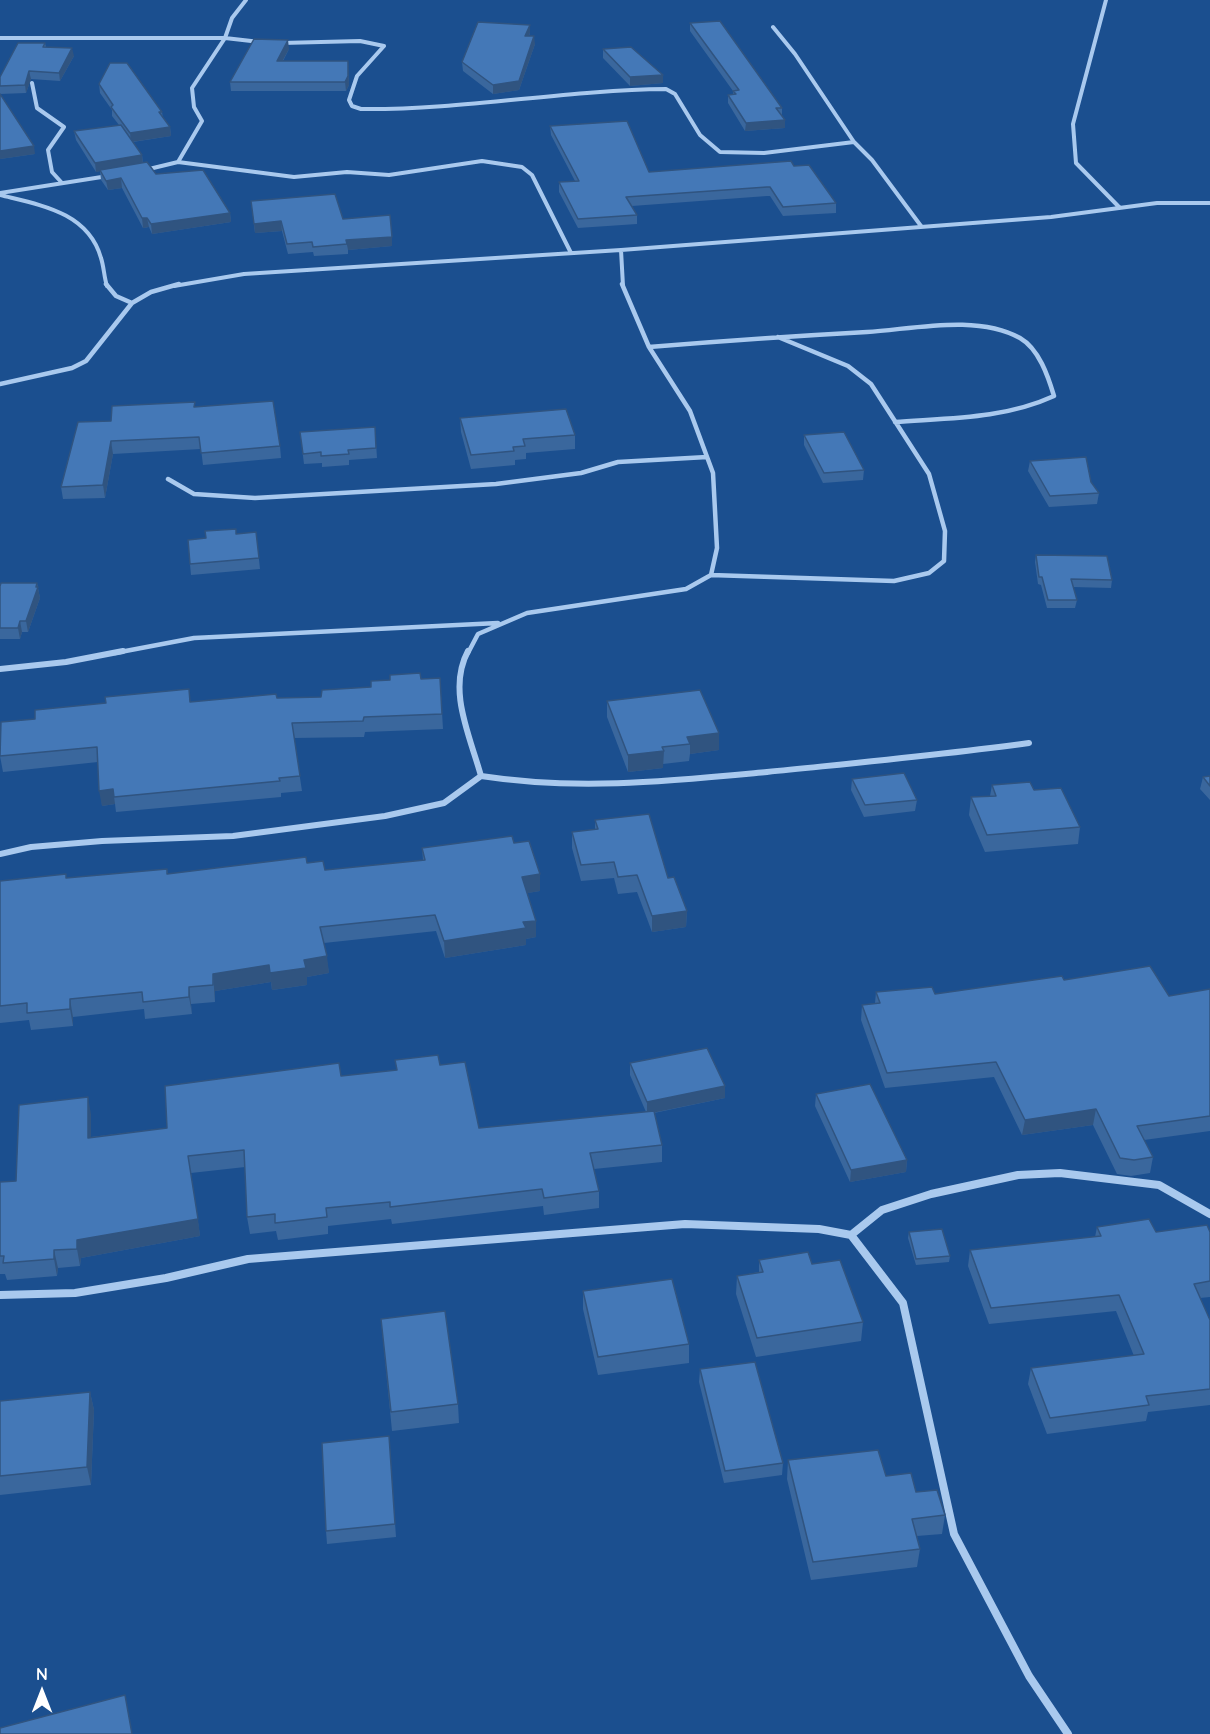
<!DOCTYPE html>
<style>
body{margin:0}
#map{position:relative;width:1210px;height:1734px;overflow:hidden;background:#1b4f8f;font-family:Quicksand,sans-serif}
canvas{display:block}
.north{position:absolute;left:12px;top:1662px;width:60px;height:60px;-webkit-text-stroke:4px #1b4f8f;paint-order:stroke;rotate:0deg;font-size:16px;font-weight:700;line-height:24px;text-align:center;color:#fff}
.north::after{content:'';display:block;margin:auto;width:21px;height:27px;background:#fff;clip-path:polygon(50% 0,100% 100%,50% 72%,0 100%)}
</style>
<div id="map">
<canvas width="1210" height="1734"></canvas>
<div class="north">N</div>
</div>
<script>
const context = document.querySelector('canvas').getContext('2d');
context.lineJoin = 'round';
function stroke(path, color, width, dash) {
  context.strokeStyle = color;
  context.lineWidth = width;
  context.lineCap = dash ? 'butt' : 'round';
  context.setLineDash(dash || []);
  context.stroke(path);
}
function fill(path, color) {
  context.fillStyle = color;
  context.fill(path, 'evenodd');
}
const minorFar3 = new Path2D(`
 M1106 0 1073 124 1076 163 1120 208
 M773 27 795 54 854 142 872 160 921 226
 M0 38H225L260 42
 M282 43 360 41 384 46 357 76 349 100 352 106 361 109C463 110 564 90 666 89L675 94 700 135 720 152 764 153 854 142
 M32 83 37 108 64 127 48 150 52 172 62 183
 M178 162 294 177 347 172 389 175 482 161 522 167 532 175 571 253
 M145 170 178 162 202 121 194 107 192 88 225 38 232 18 246 0
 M0 193 108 176
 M0 195C40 205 88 212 101 258 104 267 104 277 107 286
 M621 250 623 286
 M174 286 244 274 621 250 1051 217 1157 203H1210`);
const minorFar2 = new Path2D(`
 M106 284 116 296 132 303
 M649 347C722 341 794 336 867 332 914 329 977 314 1020 338 1039 349 1048 376 1054 396 1004 419 949 418 895 422
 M0 384 72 368 86 361 132 303 151 292 179 284
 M168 479 194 494 255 498 496 484 581 473 618 462 707 457
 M711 575 894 581 929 573 944 561 945 531 929 474 871 384 848 366 778 337
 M115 653 194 638 498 623
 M468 653 478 634 527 613 686 589 711 575 717 548 713 473 690 411 649 347 622 284`);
const minorFar1 = new Path2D(`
 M468 651C447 690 470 736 481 776 577 791 671 781 767 772 854 763 942 755 1029 743
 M0 669 66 662 123 651
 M0 854 31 847 102 841 233 836 385 816 444 803 481 776`);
const minor = new Path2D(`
 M851 1235 882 1210 931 1194 1018 1175 1060 1173 1159 1185 1210 1214
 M0 1295 75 1293 166 1278 248 1259 685 1224 819 1229 851 1235 903 1303 954 1534 1029 1676 1068 1734`);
const wall = new Path2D(`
 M690 23 782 108V115L785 128 745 131 728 103V95H733V91L690 31Z
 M530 25V33L529 36 535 44 519 90 493 94 463 71 462 62Z
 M45 43 46 47 74 56 60 81 31 79 26 93 0 94 35 154 0 159V77Z
 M289 49 283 61H348L349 85 346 91H231L230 82Z
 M603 49 663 83 630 86 603 58Z
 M99 84 162 112 163 118 170 127 171 136 133 142 142 155 143 163 156 174 230 213 231 222 152 234 149 227 143 228 122 188 108 190 101 180 100 171 96 172 76 140 74 131 119 125 112 116V110L100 93Z
 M550 126 649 172 794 166 836 203V213L783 216 770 196H767L632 206 637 215V224L578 228 559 192V182L575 181 551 135Z
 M251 201 343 219 392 246 348 250V254L314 256 313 252 288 254 282 231 255 233Z
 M195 407 280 446 281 458 203 465 201 449 113 454 105 498 63 499 61 487 111 421Z
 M460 418 575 435V449L526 453V459L515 460V465L471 469 461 432Z
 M375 427 377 458 349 460V465L322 467V463L304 464 300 432Z
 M804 435 864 470 863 480 823 483 804 445Z
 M1030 461 1091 482 1099 493 1097 504 1049 507 1028 471Z
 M256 532 260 569 191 575 190 564 236 534Z
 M1036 555 1112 580 1111 588 1073 587 1077 600 1075 608H1047L1041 585 1038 584 1035 562Z
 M37 583 40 598 28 632H22L20 639H0V586Z
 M440 678 443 729 365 732 364 737 294 738 302 791 281 793V797L116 812 115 804 102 806 98 762 3 772 0 756 35 719 191 702 321 697 371 687 421 679Z
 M607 701 719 733V750L690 754 689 761 663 764V768L628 772 607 717Z
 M1210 776V800L1200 789 1203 777Z
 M852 779 917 800 915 811 864 817 851 790Z
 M992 785 1034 790 1080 827 1078 844 985 852 969 815 971 797 990 796Z
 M595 820 668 878 687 911 686 927 652 932 637 892 618 894 614 878 581 881 572 848V832L595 829Z
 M514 843 540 874V891L527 893 536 921V937L526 939V945L445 958 436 931 324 943 329 973 307 977V985L272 990 271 982 215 991V1002L191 1004 192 1014 145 1019 144 1009 73 1017V1026L31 1030 29 1020 0 1023V881L67 878 167 869 168 874 307 863 325 870 423 860 422 848Z
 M1064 980 1169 996 1210 989V1131L1144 1140 1153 1157 1150 1173 1131 1176 1117 1174 1093 1125 1022 1135 994 1077 885 1088 861 1020 862 1005 875 1003 876 992 935 994Z
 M630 1063 725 1086V1098L654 1113 662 1145V1162L594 1169 599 1191V1208L544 1215 543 1206 392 1224 391 1219 328 1226V1234L278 1240 276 1231 250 1234 247 1217 245 1167 191 1173 200 1236 81 1258 80 1266 58 1268 57 1276 7 1280 5 1274H0V1182L16 1181 91 1114V1137L167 1128 341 1076 440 1065 479 1128 646 1112 630 1075Z
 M816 1094 907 1160 906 1172 850 1182 815 1106Z
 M1097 1227 1156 1232H1210V1297L1200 1298 1210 1320V1405L1148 1412 1146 1421 1047 1434 1028 1384 1031 1368 1134 1356 1116 1311 989 1324 968 1266 970 1250 1095 1237Z
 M909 1232 950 1256 949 1262 916 1265 908 1238Z
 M759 1260 812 1264 863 1322 861 1341 756 1357 736 1294 737 1276 759 1272Z
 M583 1291 689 1344V1363L598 1375 583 1309Z
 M381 1319 458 1404 459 1423 392 1431Z
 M700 1369 783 1463 782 1475 724 1483 699 1382Z
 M90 1392 94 1410 91 1485 0 1495V1401Z
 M389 1436 396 1537 327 1544 326 1531Z
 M788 1460 886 1476 916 1492 945 1515 942 1534 917 1536 920 1549 917 1567 811 1580 787 1479Z`);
const shadedWall = new Path2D(`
 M530 25V33L525 44V36Z
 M534 36 535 44 519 90 493 94V85Z
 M288 40 289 49 278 69 277 61Z
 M72 48 74 56 60 81 59 73Z
 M348 61 349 85 346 91 345 82Z
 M29 71 31 79 26 93 25 85Z
 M663 75V83L630 86V77Z
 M785 120V128L745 131 746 123Z
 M170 127 171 136 131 142 130 133Z
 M34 146 35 154 0 159V151Z
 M142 155 143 164 96 172 95 163Z
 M121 178 122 188 108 190 106 181Z
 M230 213 231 222 152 234 151 224Z
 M142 218H147L149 227 143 228Z
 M281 221 282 231 255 233 254 224Z
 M392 237V246L348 250 346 240Z
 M111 441 113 454 105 498 103 485Z
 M37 583 40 598 28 632 26 621Z
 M20 621 22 632 20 639 18 628Z
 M719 733V750L690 754V744L687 737Z
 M664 751 663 768 628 772V755Z
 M113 789 115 804 102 806 99 791Z
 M540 874V891L522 894V877Z
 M687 911 686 927 652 932V916Z
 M536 921V937L526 939V945L445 958 444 941 523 922Z
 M327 956 329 973 307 977V985L272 990 270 973 304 960Z
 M269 965 271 982 215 991V1002L213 974Z
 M189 987 191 1004 192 1014 189 997Z
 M70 999 73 1017V1026L70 1009Z
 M725 1086V1098L647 1114V1102Z
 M88 1097 91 1114V1155L88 1138Z
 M1096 1109 1093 1125 1022 1135 1025 1120Z
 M907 1160 906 1172 850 1182 851 1170Z
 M198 1219 200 1236 81 1258 80 1266 77 1249V1240Z
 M54 1250 58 1268 57 1276 54 1259Z
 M90 1392 94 1410 91 1485 87 1467Z`);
const building = new Path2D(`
 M720 21 782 108H776L785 120 746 123 728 95 736 94 733 91 739 90 690 23Z
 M478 22 530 25 525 36H534L519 81 493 85 462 62Z
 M254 39 288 40 277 61H348V76L345 82H230Z
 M18 43H45L43 47 72 48 59 73 29 71 25 85 0 86V77Z
 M631 47 663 75 630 77 603 49Z
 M110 63H127L162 112H159L170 127 130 133 111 107 113 105 99 84Z
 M0 94 34 146 0 151Z
 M627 121 649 172 791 161 794 166 809 165 836 203 783 207 770 187H767L626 197 637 215 578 219 559 182 579 181 550 126Z
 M121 125 142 155 95 163 74 131Z
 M147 162 156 174 203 170 230 213 151 224 147 218H142L121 178 106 181 100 170Z
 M335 194 343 219 390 215 392 237 346 240 347 244 313 247 312 242 287 244 281 221 254 224 251 201Z
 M273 401 280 446 201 453 199 437 111 441 103 485 61 487 78 422 111 421 112 406 195 402 194 407Z
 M566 409 575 435 523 439 525 446 513 447 514 451 471 455 460 418Z
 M375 427 376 448 348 450 349 454 321 456V452L303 454 300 432Z
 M844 432 864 470 824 473 804 435Z
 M1086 457 1091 482 1099 493 1050 496 1030 461Z
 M236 529V534L256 532 259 558 190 564 188 540 206 538 205 531Z
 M1036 555 1107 556 1112 580 1071 579 1077 600H1048L1042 577H1039Z
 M1 583H37L36 587H38L26 621H20L18 628H0V586Z
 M420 673 421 679 440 678 442 714 364 717 363 721 292 723 300 776 279 778 280 781 114 797 113 789 99 791 97 747 0 756 1 722 35 719V710L106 703 105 697 189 689 190 702 276 694 277 698 321 697 322 690 371 687V681L390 680V675Z
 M700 690 719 733 687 737 690 744 662 747 664 751 628 755 607 701Z
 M904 773 917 800 865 805 852 779Z
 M1210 776V786L1203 777Z
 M1030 782 1034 790 1061 788 1080 827 987 835 971 797 996 796 992 785Z
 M649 814 668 878 674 877 687 911 652 916 637 875 618 877 614 862 581 865 572 832 598 829 595 820Z
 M512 836 514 843 529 841 540 874 522 877 536 921 523 922 526 928 444 941 435 915 320 927 327 956 304 960 306 968 270 973 269 965 213 974V985L189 987V997L143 1002 142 992 70 999V1009L27 1013V1003L0 1006V881L66 874V878L167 869V874L306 857 307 863 323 861 325 870 425 860 422 848Z
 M1150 966 1169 996 1210 989V1116L1137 1126 1153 1157 1134 1160 1120 1158 1096 1109 1025 1120 996 1062 887 1073 862 1005 880 1003 876 992 932 987 935 994 1062 976 1064 980Z
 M707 1048 725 1086 647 1102 630 1063Z
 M438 1055 440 1065 465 1062 479 1128 654 1111 662 1145 590 1153 599 1191 544 1198 542 1189 390 1207V1202L326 1208 327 1217 275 1223V1214L247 1217 244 1150 188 1156 198 1219 77 1240V1249L54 1250V1259L3 1263 4 1256H0V1182L16 1181 19 1105 88 1097V1138L167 1128 165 1086 339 1063 341 1076 397 1070 395 1060Z
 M870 1084 907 1160 851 1170 816 1094Z
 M1149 1219 1156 1232 1207 1225 1210 1232V1281L1194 1284 1210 1320V1389L1146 1396 1149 1405 1050 1418 1031 1368 1144 1354 1119 1295 991 1308 970 1250 1101 1236 1097 1227Z
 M942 1229 950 1256 916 1259 909 1232Z
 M808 1252 812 1264 840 1260 863 1322 757 1338 737 1276 763 1272 759 1260Z
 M672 1279 689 1344 598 1357 583 1291Z
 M445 1311 458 1404 391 1412 381 1319Z
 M755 1362 783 1463 725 1471 700 1369Z
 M90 1392 87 1467 0 1476V1401Z
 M389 1436 395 1524 326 1531 322 1443Z
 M878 1450 886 1476 911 1473 916 1492 937 1490 945 1515 912 1519 920 1549 813 1562 788 1460Z
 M125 1695 132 1734H0V1728Z`);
stroke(minorFar3, '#a9c9ee', 4);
stroke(minorFar2, '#a9c9ee', 4.5);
stroke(minorFar1, '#a9c9ee', 6);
stroke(minor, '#a9c9ee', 8);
fill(wall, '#3a679d');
fill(shadedWall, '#305480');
fill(building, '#4478b7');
stroke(building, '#305480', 1.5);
</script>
